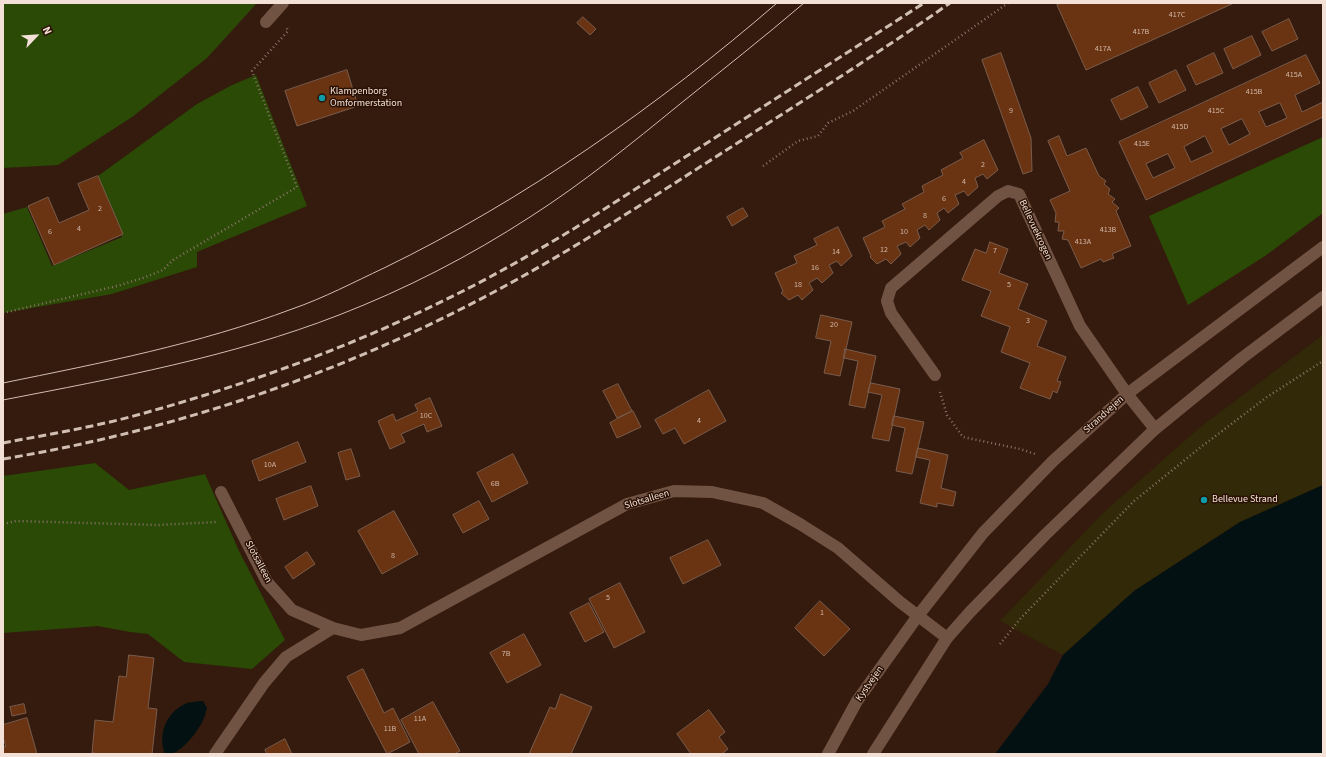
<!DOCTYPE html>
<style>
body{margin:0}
#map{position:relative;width:1326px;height:757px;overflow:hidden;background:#351b0d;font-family:"Source Sans 3",sans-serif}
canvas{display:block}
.frame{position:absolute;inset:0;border:4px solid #f3e1d7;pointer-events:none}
.north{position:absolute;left:16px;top:16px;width:40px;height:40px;-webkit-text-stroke:3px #2a1104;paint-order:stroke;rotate:65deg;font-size:11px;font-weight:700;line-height:16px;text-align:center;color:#f3e1d7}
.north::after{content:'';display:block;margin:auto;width:14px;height:18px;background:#f3e1d7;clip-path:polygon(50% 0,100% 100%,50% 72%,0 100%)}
</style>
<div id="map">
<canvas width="1326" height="757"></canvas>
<div class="frame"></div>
<div class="north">N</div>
</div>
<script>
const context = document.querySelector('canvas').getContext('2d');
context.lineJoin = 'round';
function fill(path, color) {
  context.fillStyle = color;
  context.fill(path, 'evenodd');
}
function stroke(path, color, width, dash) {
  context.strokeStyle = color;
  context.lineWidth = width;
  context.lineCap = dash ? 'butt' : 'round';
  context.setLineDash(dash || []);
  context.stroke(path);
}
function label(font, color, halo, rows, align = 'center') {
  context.font = font + ' "Source Sans 3",sans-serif';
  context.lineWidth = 3;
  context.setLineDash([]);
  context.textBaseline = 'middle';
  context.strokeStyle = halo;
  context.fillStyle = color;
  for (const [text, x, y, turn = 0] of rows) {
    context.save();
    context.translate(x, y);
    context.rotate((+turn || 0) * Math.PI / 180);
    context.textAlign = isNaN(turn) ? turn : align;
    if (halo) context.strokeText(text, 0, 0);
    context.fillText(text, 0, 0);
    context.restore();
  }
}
const green = new Path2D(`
 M3 3H257L207 58 132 117 58 165 3 168Z
 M256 75 307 206 197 252V267L112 294 3 313V214L27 207 52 266 122 237 98 176 197 104 232 85Z
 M1323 137V213L1265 256 1188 305 1149 216Z
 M95 463 129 490 205 474 239 551 285 640 252 669 184 662 148 634 130 632 98 626 3 633V476Z`);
const sand = new Path2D(`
 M1323 335V485L1240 522 1134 591 1063 655 1000 621 1102 514 1198 429Z`);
const water = new Path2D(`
 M1323 485V754H995L1048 684 1063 655 1134 591 1240 522Z
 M200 701H203L207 708C206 712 205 716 203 720 199 730 183 751 171 754 169 755 167 754 165 754 157 734 167 711 187 703 191 702 196 702 200 701Z`);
const building = new Path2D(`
 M1063 3H1234L1086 70 1057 5Z
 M583 17 596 29 590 35 577 23Z
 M1289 19 1298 39 1272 51 1262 32Z
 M1252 36 1261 55 1233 69 1224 49Z
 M1001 53 1031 138 1032 171 1023 174 982 60Z
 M1214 53 1223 73 1196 85 1187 66Z
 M1306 55 1320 83 1295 95 1302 112 1323 102V117L1146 200 1119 142ZM1280 103 1287 118 1266 127 1259 112ZM1242 119 1250 134 1229 145 1221 129ZM1205 136 1213 152 1191 162 1184 147ZM1168 154 1175 168 1153 178 1146 164Z
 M347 70 358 106 297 126 285 91Z
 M1176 70 1186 90 1159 103 1149 83Z
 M1138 87 1148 107 1121 120 1111 100Z
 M1059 136 1067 156 1086 148 1099 176 1106 181 1104 184 1110 189 1108 194 1115 199 1112 202 1119 208 1116 211 1131 246 1112 254 1114 258 1103 262 1101 259 1081 268 1068 240 1062 239 1064 231H1058L1059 222H1055L1056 213 1050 200 1070 191 1048 141Z
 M984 140 998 170 987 179 983 174 975 178 978 187 968 196 964 191 955 195 959 204 948 213 944 208 937 213 940 220 929 230 925 225 917 230 920 238 910 247 906 242 897 246 901 254 891 264 886 259 877 264 870 257 871 256 863 238 885 227 882 221 905 209 902 204 924 192 922 186 943 175 941 170 963 158 960 153Z
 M98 176 123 234 54 265 28 206 48 197 59 223 89 210 78 184Z
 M743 208 748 216 732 226 727 217Z
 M838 227 852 256 841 266 837 261 829 265 833 273 822 283 817 278 809 283 813 290 802 300 798 295 789 300 781 293 783 291 775 273 797 263 794 256 817 245 814 239Z
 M990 242 1008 249 999 273 1028 284 1018 309 1047 321 1037 346 1066 357 1057 381 1061 382 1057 393 1053 391 1050 399 1020 388 1030 363 1001 352 1010 327 981 316 991 291 962 280 975 249 986 253Z
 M821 315 852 322 840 376 824 373 831 341 816 338Z
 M845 349 876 356 865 408 849 405 858 361 844 358Z
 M871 383 900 389 889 441 872 438 882 395 868 392Z
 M618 384 632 411 617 418 603 391Z
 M709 390 726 421 684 444 675 428 663 434 655 420Z
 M430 398 442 426 427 432 424 424 401 434 405 442 390 449 378 421 393 414 396 421 418 411 415 405Z
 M633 411 641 427 617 438 610 423Z
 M894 416 924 422 912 474 896 471 905 428 892 425Z
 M298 442 306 462 259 481 252 461Z
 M918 448 948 455 941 488 956 492 953 506 937 503V507L920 503 930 460 916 457Z
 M351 449 360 476 346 480 338 453Z
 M513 454 528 483 492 502 477 473Z
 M311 486 318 506 284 520 276 499Z
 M479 501 489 519 463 533 453 515Z
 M394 511 418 554 382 574 358 531Z
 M708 540 721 565 683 584 670 558Z
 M307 552 315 564 293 579 285 567Z
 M620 583 645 632 614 648 589 599Z
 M820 601 850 629 824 656 795 628Z
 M589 603 604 632 585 642 570 613Z
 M524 634 541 665 507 683 490 653Z
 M129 655 154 658 148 708 157 709 152 754H103L92 753 95 720 113 722 119 676 126 677Z
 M363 669 384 713 393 708 410 742 387 754 347 677Z
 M561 694 592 707 571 754H529L550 707 555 709Z
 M433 702 460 751 454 754H419L401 720Z
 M24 704 26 713 12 716 10 707Z
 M709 710 725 732 719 737 728 749 723 753 724 754H691L677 734Z
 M27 718 37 754H3V747L6 746 3 738V725Z
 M285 739 292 754H267L265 750Z`);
const path = new Path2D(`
 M763 166 798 141 818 136 828 123 853 111 1008 3
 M3 313 117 286 143 278 163 270 173 260 297 187 252 71 288 31 286 26
 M940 392 947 415 963 437 1020 449 1035 454
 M3 524 16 521 158 525 216 522
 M1000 644 1020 619 1134 501 1201 447 1267 397 1323 361`);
const street = new Path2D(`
 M266 22 283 3
 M935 375 891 313 887 301 891 288 998 196 1008 191 1019 194 1080 326 1127 394 1155 429
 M221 492 267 582 292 610 333 628 361 635 400 628 627 504 674 491 712 492 763 503 800 524 838 548 900 602 947 638
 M215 754 264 683 286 657 333 628`);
const secondary = new Path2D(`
 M828 754 857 701 917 617 983 533 1053 461 1127 394 1323 247
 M873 754 947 638 970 612 1045 535 1155 429 1242 358 1323 297`);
const tram = new Path2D(`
 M3 383C101 363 199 344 292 309 324 298 354 282 384 268 524 200 659 105 777 3
 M3 400C116 378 231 357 339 315 406 289 470 256 530 217 583 183 631 144 680 104 721 71 763 38 804 3`);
const rail = new Path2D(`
 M3 443C45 435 88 428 130 417 244 386 354 346 459 293 499 273 537 251 575 228L924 3
 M3 459C178 430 349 371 505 286 577 247 645 202 714 158 793 107 873 57 950 3`);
const markers = [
 [322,98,4,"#0f9aa8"],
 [1204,500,4,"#0f9aa8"]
];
const numberNames = [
 ["417C",1177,15],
 ["417B",1141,32],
 ["417A",1103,49],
 ["415A",1294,75],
 ["415B",1254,92],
 ["9",1011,111],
 ["415C",1216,111],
 ["415D",1180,127],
 ["415E",1142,144],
 ["2",983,165],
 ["4",964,182],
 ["6",944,199],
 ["2",100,209],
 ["8",925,216],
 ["4",79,229],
 ["413B",1108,230],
 ["6",50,232],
 ["10",904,232],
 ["413A",1083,242],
 ["12",884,250],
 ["7",995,251],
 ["14",836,252],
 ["16",815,268],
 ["18",798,285],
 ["5",1009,285],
 ["3",1028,321],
 ["20",834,325],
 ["10C",426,416],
 ["4",699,421],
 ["10A",270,465],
 ["6B",495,484],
 ["8",393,556],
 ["5",608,598],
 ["1",822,613],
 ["7B",506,654],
 ["11A",420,719],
 ["11B",390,729]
];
const poiNames = [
 ["Klampenborg",330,92],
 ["Omformerstation",330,104],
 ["Bellevue Strand",1212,500]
];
const streetNames = [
 ["Bellevuekrogen",1035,230,65],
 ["Strandvejen",1104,415,-42],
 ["Slotsalleen",647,500,-17],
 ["Slotsalleen",258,562,62],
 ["Kystvejen",870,684,-55]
];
fill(green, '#2a4a06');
fill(sand, '#312908');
fill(water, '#031113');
fill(building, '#6a3413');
stroke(building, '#7a5c4c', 1);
stroke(path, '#897367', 2.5, [1, 3]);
stroke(street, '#715343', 12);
stroke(secondary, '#715343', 12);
stroke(tram, '#d1beb3', 1);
stroke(rail, '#d1beb3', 3, [8, 4]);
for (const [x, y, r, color] of markers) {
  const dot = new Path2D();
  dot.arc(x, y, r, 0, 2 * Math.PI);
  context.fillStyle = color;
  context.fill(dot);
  stroke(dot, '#2a1104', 1.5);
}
label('8px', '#d1b6a6', null, numberNames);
label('10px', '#f3e1d7', '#2a1104', poiNames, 'left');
label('10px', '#f3e1d7', '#2a1104', streetNames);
</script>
